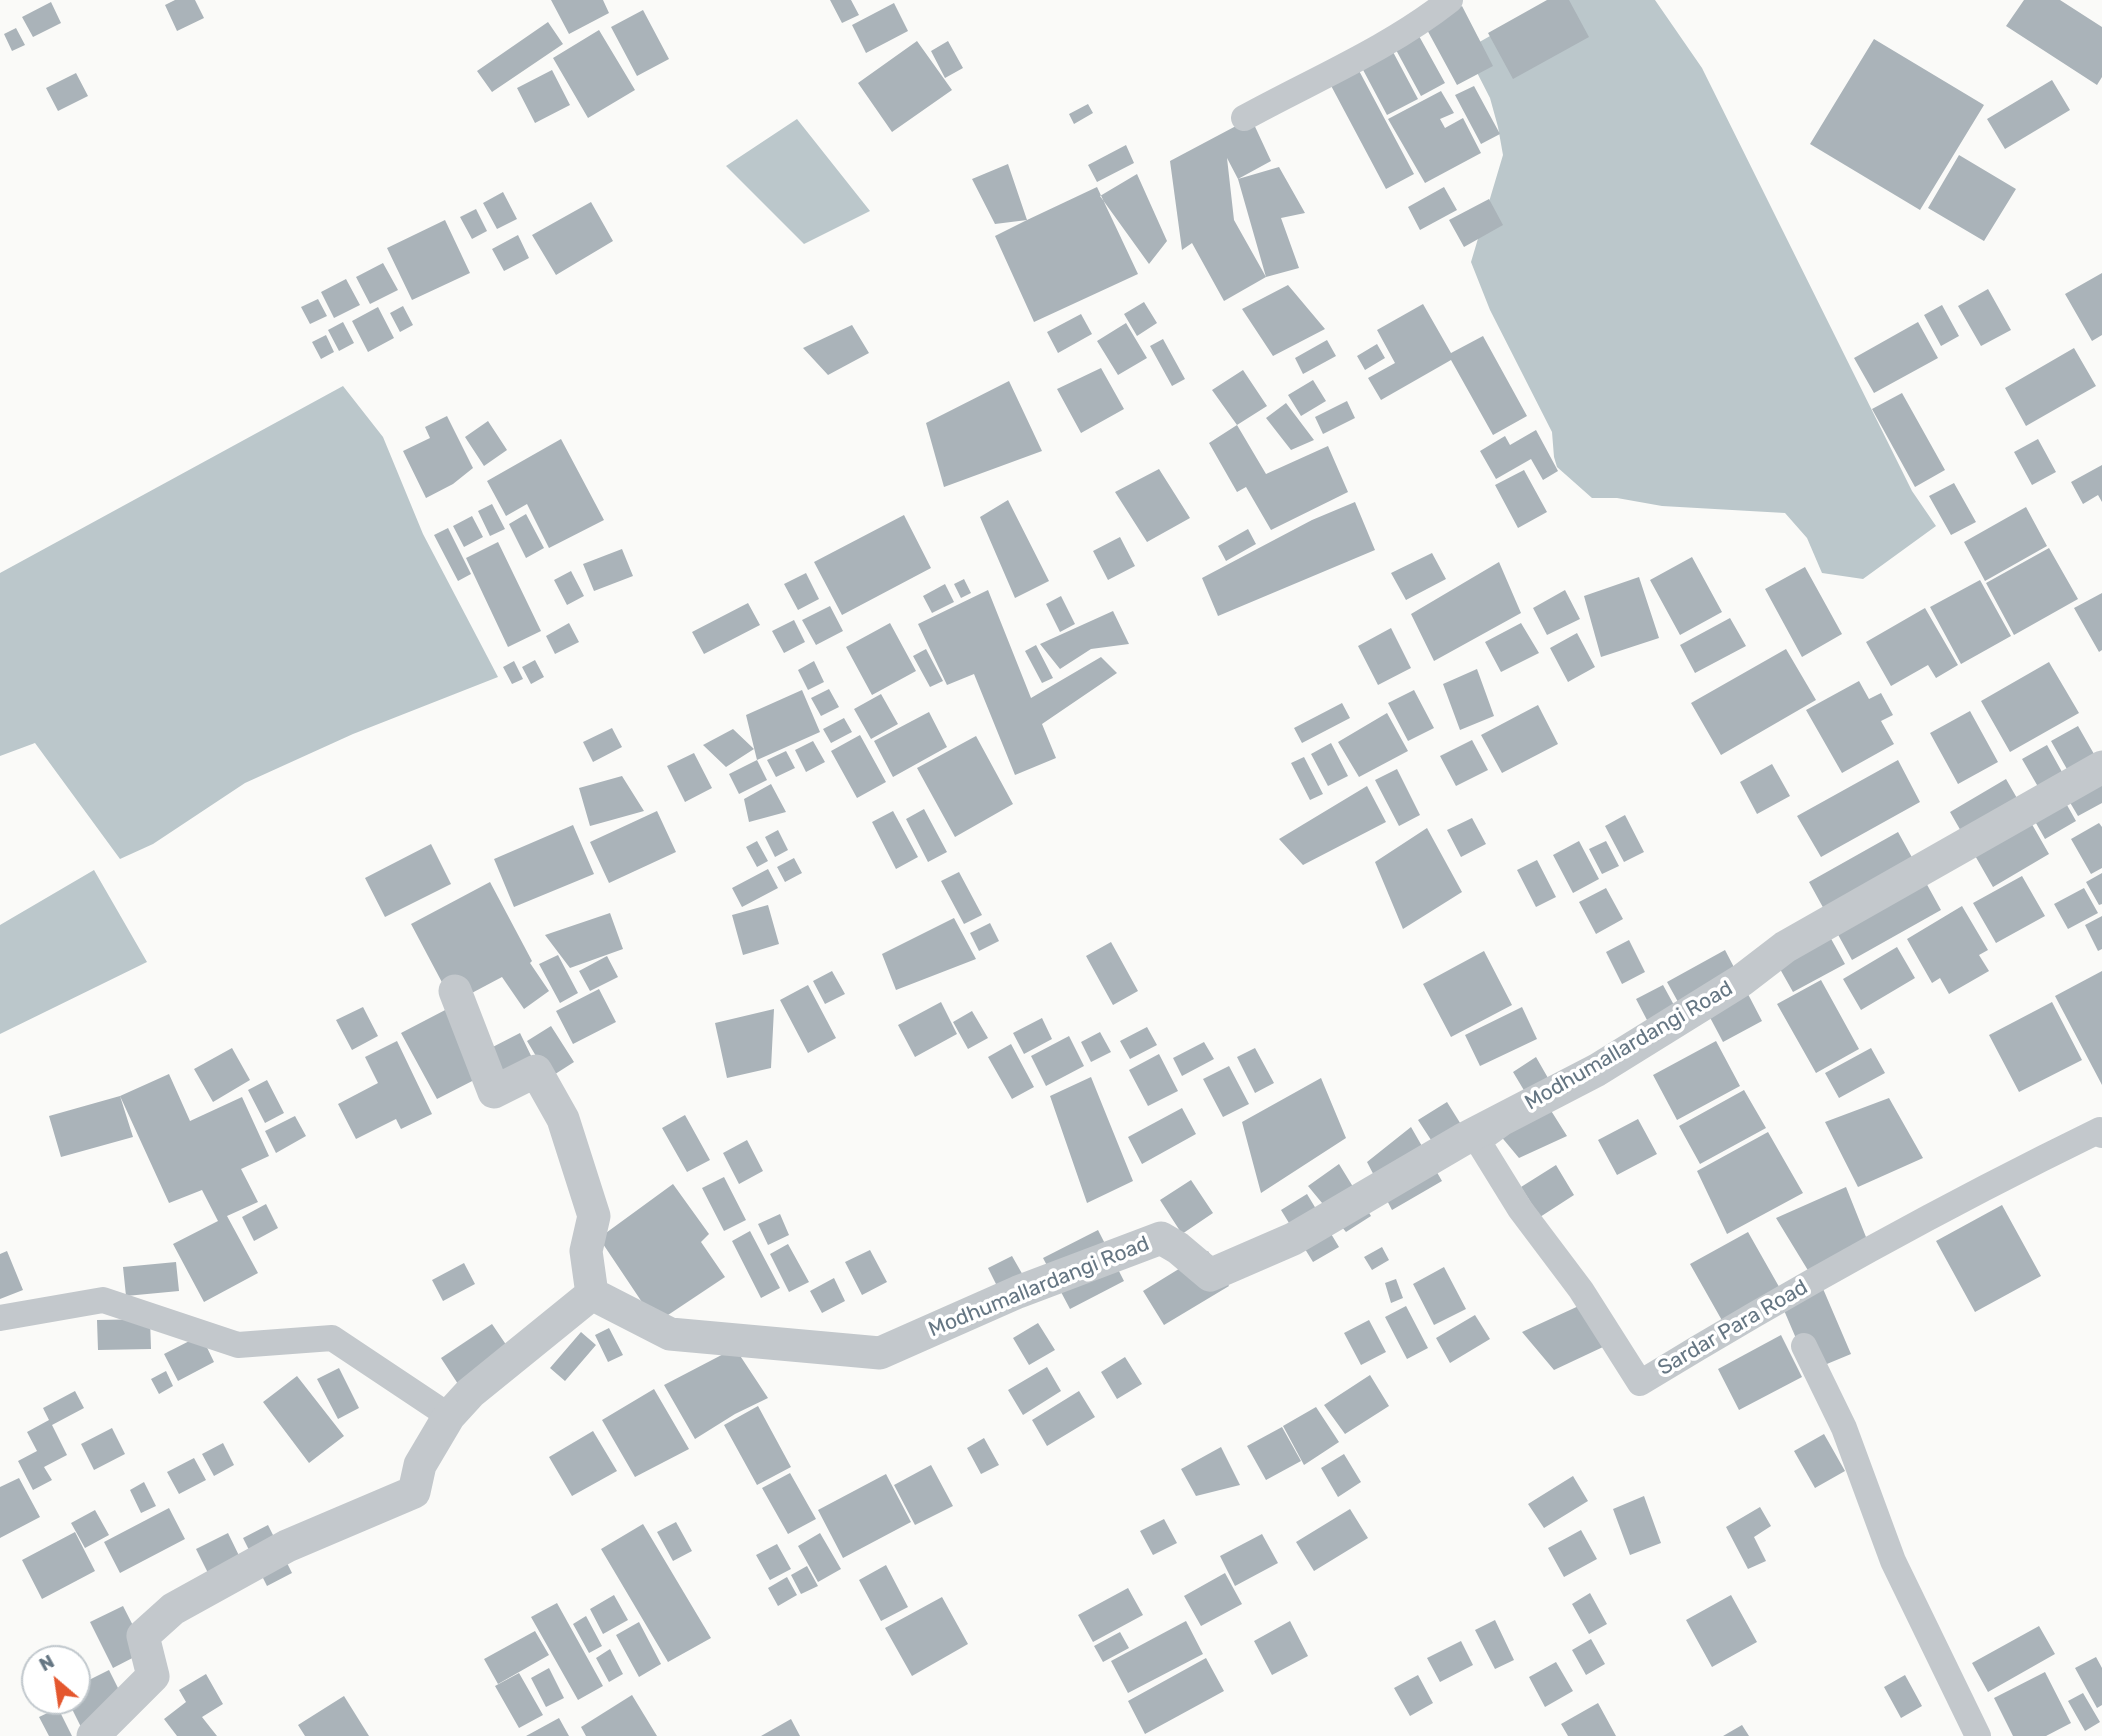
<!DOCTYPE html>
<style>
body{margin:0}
#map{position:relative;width:2102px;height:1736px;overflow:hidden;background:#fafaf8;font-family:Rubik,sans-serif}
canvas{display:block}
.north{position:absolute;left:21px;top:1645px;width:70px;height:70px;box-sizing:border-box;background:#fff;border:2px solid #c1c8cd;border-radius:50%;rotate:331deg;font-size:19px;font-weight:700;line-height:28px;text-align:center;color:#657683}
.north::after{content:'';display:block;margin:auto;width:24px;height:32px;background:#e4572e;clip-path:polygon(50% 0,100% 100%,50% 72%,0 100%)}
</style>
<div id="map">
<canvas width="2102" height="1736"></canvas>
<div class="north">N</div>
</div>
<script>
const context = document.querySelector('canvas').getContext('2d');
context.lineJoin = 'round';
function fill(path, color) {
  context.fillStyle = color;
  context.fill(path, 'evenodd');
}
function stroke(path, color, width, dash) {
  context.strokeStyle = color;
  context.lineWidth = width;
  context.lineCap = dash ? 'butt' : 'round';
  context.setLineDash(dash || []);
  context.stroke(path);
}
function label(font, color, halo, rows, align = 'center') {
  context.font = font + ' Rubik,sans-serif';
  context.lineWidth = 7;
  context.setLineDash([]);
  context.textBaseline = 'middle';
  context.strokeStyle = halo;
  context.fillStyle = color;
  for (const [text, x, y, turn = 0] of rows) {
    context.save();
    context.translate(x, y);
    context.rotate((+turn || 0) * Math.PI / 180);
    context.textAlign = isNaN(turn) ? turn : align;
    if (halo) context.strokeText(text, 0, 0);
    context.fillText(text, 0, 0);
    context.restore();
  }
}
const water = new Path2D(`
 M1553 0H1655L1702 68 1912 491 1936 526 1863 579 1822 573 1807 538 1785 513 1662 506 1617 498H1592L1557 467 1554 457 1552 432 1490 310 1471 262 1503 155 1498 127 1490 98 1467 53 1469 48Z
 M797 119 870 211 804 244 726 166Z
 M343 386 383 437 423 534 498 677 353 734 245 783 153 844 120 859 35 743 0 756V573Z
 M94 870 147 962 0 1034V925Z`);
const building = new Path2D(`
 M175 0H195L204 18 177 31 165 5Z
 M551 0H603L609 13 569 34Z
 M830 0H851L859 15 842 23Z
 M1547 0H1569L1589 37 1513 79 1488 33Z
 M2024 0H2060L2102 27V77L2097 85 2006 26Z
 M51 2 61 23 33 37 22 17Z
 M894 3 908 31 866 53 852 25Z
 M1462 6 1493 66 1457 85 1425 26Z
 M643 10 669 59 637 76 611 27Z
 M548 22 563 44 492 92 477 71Z
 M16 28 25 45 12 51 4 34Z
 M599 30 635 90 588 118 553 58Z
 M1419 36 1445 83 1421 96 1395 48Z
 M1874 39 1984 105 1920 210 1810 144Z
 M917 41 952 90 892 132 858 83Z
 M948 41 963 68 945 78 931 51Z
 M1392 50 1418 99 1387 115 1361 66Z
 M1356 65 1414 174 1386 189 1328 80Z
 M552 70 570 105 535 123 517 88Z
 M76 73 88 96 58 111 46 88Z
 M2052 80 2070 110 2005 149 1987 119Z
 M1474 86 1500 134 1481 144 1455 95Z
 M1441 91 1454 113 1440 119 1445 128 1463 118 1481 153 1425 183 1388 119Z
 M1088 104 1093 113 1074 124 1069 114Z
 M1251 118 1271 161 1238 179 1227 158 1234 220 1266 277 1238 179 1279 167 1305 213 1281 218 1299 268 1266 277 1224 301 1192 243 1182 250 1170 161Z
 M1126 145 1134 163 1097 182 1088 165Z
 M1959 155 2016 189 1984 241 1928 208Z
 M1008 164 1027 220 1097 187 1138 274 1034 322 995 236 1027 220 995 224 972 179Z
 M1137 174 1167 241 1149 264 1100 196Z
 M1444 187 1457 210 1420 230 1408 207Z
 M503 192 517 219 497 229 483 203Z
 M1489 199 1503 225 1464 247 1449 220Z
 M591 202 613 241 556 275 532 235Z
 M476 209 487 231 472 239 460 217Z
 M445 220 470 273 412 300 387 248Z
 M518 235 529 258 504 271 492 249Z
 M383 263 398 290 370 304 356 277Z
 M2102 273V335L2092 341 2065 294Z
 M346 279 360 305 334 318 321 292Z
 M1288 285 1325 329 1273 356 1242 309Z
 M1988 289 2011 330 1981 346 1958 306Z
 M318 299 327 316 310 324 301 307Z
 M1144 302 1157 323 1137 336 1124 314Z
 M1423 304 1451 353 1483 336 1527 416 1493 435 1451 360 1381 400 1368 378 1395 363 1377 330Z
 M1942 305 1959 336 1941 346 1924 315Z
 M403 306 413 325 400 332 390 313Z
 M378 307 394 338 368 352 352 321Z
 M1081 314 1092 334 1058 353 1047 332Z
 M343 322 354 343 339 351 328 330Z
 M1918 322 1938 358 1874 393 1854 358Z
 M1126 323 1147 358 1118 375 1097 341Z
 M852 325 869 353 828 375 803 348Z
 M326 335 334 352 321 359 312 342Z
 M1163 339 1185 379 1172 386 1150 346Z
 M1327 340 1336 356 1303 374 1295 358Z
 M1377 344 1385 358 1365 370 1357 356Z
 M2074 348 2096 386 2026 426 2005 388Z
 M1101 368 1124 409 1081 433 1057 389Z
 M1243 370 1267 406 1237 425 1212 390Z
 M1313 380 1326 401 1301 416 1288 395Z
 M1009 381 1042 451 944 487 926 423Z
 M1902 393 1945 470 1915 487 1872 409Z
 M1347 401 1355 418 1323 434 1315 417Z
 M1286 403 1314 440 1291 450 1266 418Z
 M447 416 473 468 453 484 426 498 403 451 430 438 425 427Z
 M488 421 507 450 484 466 465 437Z
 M1237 425 1266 474 1328 446 1348 492 1271 530 1246 487 1237 492 1209 443Z
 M1536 430 1558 471 1543 480 1531 459 1496 479 1480 451 1505 436 1510 445Z
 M561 439 604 520 549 548 527 504 506 516 487 481Z
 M2038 439 2056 472 2032 485 2014 452Z
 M2102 465V502L2098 495 2083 504 2071 482Z
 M1159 469 1190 518 1147 542 1115 492Z
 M1524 470 1547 512 1518 528 1495 485Z
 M1954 483 1976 522 1951 535 1929 496Z
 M1008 500 1049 581 1015 598 980 517Z
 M1355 502 1375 550 1218 616 1202 578 1312 520Z
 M492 504 505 529 490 536 478 511Z
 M2026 507 2047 546 1985 581 1964 542Z
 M526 514 544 548 526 558 509 524Z
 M904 515 931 568 842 615 814 562Z
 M472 516 483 537 464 547 453 526Z
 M448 528 471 574 458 581 434 535Z
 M1248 529 1256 544 1226 561 1218 546Z
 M1120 537 1135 566 1108 580 1093 551Z
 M498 542 541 631 508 647 466 558Z
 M2049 548 2078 599 2014 635 1986 583Z
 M622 549 633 576 594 591 583 564Z
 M1432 553 1446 579 1406 600 1391 573Z
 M1692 557 1722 612 1680 635 1650 580Z
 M1499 562 1521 613 1434 661 1411 614Z
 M1805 567 1842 634 1802 657 1765 589Z
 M571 571 584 596 567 605 554 580Z
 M806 573 819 599 798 610 784 584Z
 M1639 577 1659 638 1601 657 1584 596Z
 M964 579 971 593 961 598 954 584Z
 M1980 580 2011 636 1961 664 1930 607Z
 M945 584 954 602 932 613 923 596Z
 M988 590 1031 698 1101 657 1117 673 1042 724 1056 758 1015 775 974 674 947 685 918 624Z
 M1565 590 1580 619 1547 635 1533 608Z
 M2102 593V650L2099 652 2074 608Z
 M1061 596 1075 624 1060 632 1046 604Z
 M748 603 760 625 704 654 692 632Z
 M830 606 843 631 816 645 802 620Z
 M1925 608 1958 665 1936 678 1928 665 1891 686 1866 642Z
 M1113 611 1129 644 1091 649 1060 669 1040 644Z
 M1730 618 1746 646 1695 673 1680 645Z
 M794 620 805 642 784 653 772 631Z
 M569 623 579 642 555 654 546 636Z
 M890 623 916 671 872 695 846 647Z
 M1521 623 1539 653 1501 672 1485 642Z
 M1391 628 1411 668 1378 685 1358 646Z
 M1577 633 1595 667 1568 682 1550 648Z
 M1036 645 1053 678 1042 683 1025 651Z
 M926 649 943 681 930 687 913 656Z
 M1786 649 1816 700 1721 755 1691 703Z
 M535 660 544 677 531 684 522 667Z
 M514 661 523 679 512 684 503 667Z
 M814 661 824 682 808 690 798 670Z
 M2049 662 2079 713 2010 752 1981 701Z
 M1477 669 1494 716 1460 730 1443 684Z
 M1859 681 1869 699 1881 693 1893 715 1881 721 1894 744 1842 773 1806 710Z
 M829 689 839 707 821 716 811 698Z
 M802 690 820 732 757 760 767 780 739 794 729 774 757 760 746 715Z
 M1414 690 1434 728 1408 741 1388 703Z
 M881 694 898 724 871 739 854 709Z
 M1342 703 1350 718 1302 743 1294 728Z
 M1538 705 1558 744 1502 773 1481 735Z
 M1970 711 1998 762 1958 784 1930 733Z
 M929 712 947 747 893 777 874 741Z
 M1387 713 1408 751 1359 777 1338 742Z
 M844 718 852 732 831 743 823 729Z
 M2078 726 2102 768 2076 785 2051 741Z
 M612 728 622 747 593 762 583 742Z
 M733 729 754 749 726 767 703 745Z
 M860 735 886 782 857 798 831 751Z
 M976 736 1013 804 955 837 917 768Z
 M1472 740 1488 770 1456 786 1440 756Z
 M813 741 825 762 806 772 795 750Z
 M1331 743 1348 776 1328 786 1311 754Z
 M2047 745 2072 790 2102 773V803L2078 816 2065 794 2048 804 2022 759Z
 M786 751 795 768 776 777 767 760Z
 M694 753 712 788 685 802 667 766Z
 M1304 757 1323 794 1310 800 1291 763Z
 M1898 760 1920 802 1821 857 1797 816Z
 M1772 764 1790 796 1757 814 1740 782Z
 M1397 769 1420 815 1399 826 1375 780Z
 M622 776 644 811 590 826 579 788Z
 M2006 779 2049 854 1993 887 1950 812Z
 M771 784 786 812 749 822 744 799Z
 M1367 786 1386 822 1303 865 1279 839Z
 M2063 798 2076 821 2045 839 2032 816Z
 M924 809 947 852 928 862 906 819Z
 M657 811 676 852 609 883 590 842Z
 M893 811 918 857 896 869 872 822Z
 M1625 815 1644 852 1624 862 1605 826Z
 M1472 818 1486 844 1461 857 1447 830Z
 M2099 823 2102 827V868L2091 874 2071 839Z
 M573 825 594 874 514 907 494 859Z
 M1427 828 1462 892 1403 929 1375 862Z
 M778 830 788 850 775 857 765 837Z
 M1898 832 1941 910 1852 960 1809 882Z
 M757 841 768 861 757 867 746 847Z
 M1579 841 1599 879 1573 893 1553 855Z
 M1606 841 1619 866 1602 874 1589 849Z
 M431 844 451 884 385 917 365 878Z
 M794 858 802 873 785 882 777 867Z
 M1537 860 1556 897 1536 907 1517 870Z
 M768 869 778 888 742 907 732 888Z
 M959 872 982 915 964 924 941 881Z
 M2102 873V904L2099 905 2086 882Z
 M2022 876 2045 916 1996 943 1973 903Z
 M490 882 532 961 530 963 549 991 524 1009 502 977 453 1003 411 924Z
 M1606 888 1623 919 1596 934 1579 902Z
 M2084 888 2098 913 2068 929 2054 904Z
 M768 905 779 944 743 955 732 915Z
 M1962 906 1988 950 1979 955 1989 971 1949 994 1940 978 1932 983 1907 939Z
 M610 913 623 949 570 968 545 935Z
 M2102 916V949L2098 951 2085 925Z
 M1819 917 1845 964 1793 992 1767 946Z
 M954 918 976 959 896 990 882 954Z
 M990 923 999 941 979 951 970 933Z
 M1629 940 1645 972 1622 984 1606 952Z
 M1111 942 1138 991 1113 1005 1086 956Z
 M1897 947 1915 978 1861 1010 1843 979Z
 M1725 950 1762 1021 1723 1042 1706 1010 1688 1020 1667 982Z
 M1484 951 1512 1005 1451 1037 1423 984Z
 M558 955 578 993 560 1003 539 964Z
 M607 956 618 977 590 991 579 971Z
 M832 971 845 994 825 1004 813 981Z
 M2102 971V1085L2055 996Z
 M1821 980 1859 1049 1816 1073 1777 1004Z
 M808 985 836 1038 808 1053 780 1000Z
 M1663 985 1686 1027 1659 1043 1636 999Z
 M599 989 616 1022 573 1044 556 1011Z
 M941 1002 957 1034 915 1057 898 1025Z
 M2052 1002 2082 1060 2019 1092 1989 1035Z
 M363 1007 378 1036 352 1050 336 1020Z
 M1522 1007 1537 1039 1480 1066 1465 1035Z
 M449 1008 484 1075 437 1099 401 1033Z
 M774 1009 771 1068 727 1078 715 1023Z
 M972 1011 988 1038 968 1049 953 1022Z
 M1042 1018 1052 1039 1024 1054 1013 1033Z
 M551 1026 574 1062 549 1078 527 1041Z
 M1147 1027 1157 1045 1130 1059 1120 1041Z
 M1100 1032 1111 1052 1091 1062 1081 1042Z
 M520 1033 536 1066 497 1085 481 1053Z
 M1069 1036 1084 1066 1046 1086 1031 1056Z
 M397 1041 432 1114 401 1129 396 1119 356 1139 338 1104 378 1083 365 1057Z
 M1716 1041 1740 1086 1677 1120 1653 1075Z
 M1204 1042 1214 1059 1182 1076 1173 1058Z
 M1011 1044 1034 1087 1012 1099 988 1057Z
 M232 1048 250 1080 213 1102 194 1069Z
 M1255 1048 1274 1083 1255 1093 1237 1057Z
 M1871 1048 1885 1073 1839 1098 1825 1073Z
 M1159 1054 1178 1091 1148 1106 1129 1070Z
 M1536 1057 1548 1078 1525 1092 1513 1072Z
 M1229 1066 1249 1104 1223 1117 1203 1079Z
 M169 1074 190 1121 242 1097 269 1156 241 1169 258 1202 227 1216 258 1273 204 1302 173 1244 218 1221 202 1190 169 1203 120 1096 133 1137 61 1157 49 1116 120 1096Z
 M1091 1077 1133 1181 1087 1203 1050 1096Z
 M1321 1078 1346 1138 1261 1193 1242 1122Z
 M267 1080 284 1113 265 1123 248 1090Z
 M1538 1090 1567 1136 1519 1158 1484 1116Z
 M1744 1090 1766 1128 1700 1164 1679 1126Z
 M1889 1098 1923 1158 1858 1187 1825 1122Z
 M1447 1102 1462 1126 1433 1143 1418 1120Z
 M1182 1108 1196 1134 1142 1164 1128 1137Z
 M685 1115 710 1160 687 1172 662 1128Z
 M295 1116 306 1136 276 1153 265 1131Z
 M1638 1119 1657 1154 1617 1175 1598 1140Z
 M1411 1127 1442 1181 1392 1210 1367 1162Z
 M1768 1132 1803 1193 1727 1234 1697 1171Z
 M747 1140 763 1171 739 1184 723 1153Z
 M1339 1164 1371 1216 1346 1232 1308 1186Z
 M1556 1165 1574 1195 1540 1217 1521 1187Z
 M724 1177 746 1220 724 1231 702 1188Z
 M1191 1180 1213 1213 1182 1234 1160 1200Z
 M673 1184 709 1234 701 1242 725 1277 656 1323 599 1238Z
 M1846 1187 1868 1242 1809 1272 1776 1218Z
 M1307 1194 1339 1247 1313 1262 1281 1210Z
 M266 1204 278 1228 254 1241 242 1217Z
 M2002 1205 2041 1276 1975 1312 1936 1241Z
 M780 1214 789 1235 768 1245 758 1224Z
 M1098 1230 1124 1281 1070 1309 1043 1258Z
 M750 1231 780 1288 761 1298 732 1241Z
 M1748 1232 1782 1292 1724 1324 1690 1264Z
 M788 1244 809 1282 789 1292 770 1254Z
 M1382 1247 1389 1260 1372 1270 1364 1257Z
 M870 1250 887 1282 862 1295 845 1262Z
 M7 1251 23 1290 0 1299V1254Z
 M1208 1251 1229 1286 1164 1325 1143 1291Z
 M1012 1256 1024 1277 999 1290 988 1268Z
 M176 1262 179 1291 126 1296 123 1267Z
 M464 1263 475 1284 443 1301 432 1280Z
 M1444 1267 1466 1309 1434 1325 1413 1284Z
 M834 1278 845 1301 822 1313 810 1291Z
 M1396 1279 1403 1298 1391 1303 1385 1283Z
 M1821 1284 1851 1354 1810 1371 1780 1301Z
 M1583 1304 1603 1347 1554 1370 1522 1332Z
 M1406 1306 1428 1348 1407 1359 1385 1317Z
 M1475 1315 1490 1339 1450 1363 1436 1338Z
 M150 1319 151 1349 98 1350 97 1320Z
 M1369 1320 1386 1352 1361 1365 1344 1333Z
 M1038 1323 1055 1350 1029 1365 1013 1338Z
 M492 1324 509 1349 458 1384 441 1358Z
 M609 1328 623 1355 608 1362 595 1335Z
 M581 1332 596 1345 565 1381 550 1368Z
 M201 1335 214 1362 178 1381 164 1354Z
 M1781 1335 1802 1377 1739 1410 1718 1369Z
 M735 1348 768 1398 735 1414 695 1439 664 1385Z
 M1125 1357 1142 1384 1117 1399 1101 1372Z
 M1047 1367 1061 1391 1023 1415 1008 1390Z
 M339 1368 359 1408 338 1419 317 1379Z
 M166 1371 173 1386 159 1394 151 1379Z
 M1370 1375 1389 1406 1345 1434 1324 1405Z
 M297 1376 344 1436 309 1463 263 1402Z
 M654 1389 689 1449 635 1477 602 1420Z
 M75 1391 84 1408 52 1425 67 1455 44 1467 52 1480 33 1490 18 1461 37 1451 27 1432 49 1420 43 1408Z
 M1079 1391 1095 1417 1047 1446 1032 1420Z
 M758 1406 791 1467 757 1485 724 1425Z
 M1316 1407 1339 1442 1304 1465 1283 1426Z
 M1282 1427 1301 1461 1266 1480 1247 1446Z
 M112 1428 125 1454 94 1470 81 1444Z
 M593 1431 617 1471 572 1496 549 1457Z
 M1824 1434 1845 1471 1815 1488 1794 1451Z
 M984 1438 999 1465 981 1474 967 1448Z
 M223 1443 234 1465 214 1476 202 1454Z
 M1221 1447 1240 1485 1196 1496 1181 1469Z
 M1344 1454 1361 1482 1338 1497 1321 1468Z
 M194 1458 206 1480 179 1494 167 1472Z
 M931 1465 953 1506 915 1525 894 1485Z
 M790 1473 816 1519 788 1534 762 1488Z
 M886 1474 911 1522 843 1558 818 1510Z
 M1573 1476 1588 1501 1544 1528 1528 1504Z
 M19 1478 40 1517 0 1538V1487Z
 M144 1482 156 1506 141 1513 130 1490Z
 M1644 1496 1661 1543 1630 1555 1613 1509Z
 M1760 1507 1771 1526 1754 1537 1766 1561 1748 1569 1726 1527Z
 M169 1508 185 1539 120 1573 104 1542Z
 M1350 1509 1368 1538 1314 1571 1296 1542Z
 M95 1510 109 1535 85 1548 71 1523Z
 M1164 1519 1177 1543 1153 1555 1140 1531Z
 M676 1522 692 1551 673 1561 657 1532Z
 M643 1524 711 1638 668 1662 601 1549Z
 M268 1525 292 1573 267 1586 243 1538Z
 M1581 1530 1597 1559 1564 1577 1548 1548Z
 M75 1532 95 1571 42 1599 22 1560Z
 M228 1533 246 1570 214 1585 196 1549Z
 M820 1533 841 1569 818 1582 798 1546Z
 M1262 1534 1278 1563 1235 1586 1220 1556Z
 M777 1544 791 1569 770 1580 756 1555Z
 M886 1565 908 1607 881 1621 859 1580Z
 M807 1566 818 1586 801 1594 791 1575Z
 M1225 1573 1242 1604 1201 1626 1184 1596Z
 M787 1577 797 1595 778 1606 768 1588Z
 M1128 1588 1143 1615 1093 1642 1078 1615Z
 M1590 1593 1607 1624 1589 1634 1572 1604Z
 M614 1595 628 1620 603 1634 590 1609Z
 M1731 1595 1757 1642 1712 1667 1686 1620Z
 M942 1597 968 1644 912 1676 885 1628Z
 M557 1603 603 1686 578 1700 531 1617Z
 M123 1606 146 1651 113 1668 90 1622Z
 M586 1616 602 1646 589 1653 573 1624Z
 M1495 1620 1514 1660 1495 1669 1475 1630Z
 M1186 1621 1203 1654 1128 1693 1111 1661Z
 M1290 1621 1308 1656 1272 1675 1254 1641Z
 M639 1622 661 1664 639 1677 616 1635Z
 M2039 1626 2055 1654 1988 1692 1972 1663Z
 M535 1631 549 1655 498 1684 484 1659Z
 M1120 1632 1129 1648 1103 1662 1094 1646Z
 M1591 1639 1605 1664 1586 1675 1572 1650Z
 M1461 1641 1473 1665 1440 1682 1427 1658Z
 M610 1649 623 1674 609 1682 596 1658Z
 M2096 1657 2102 1668V1705L2097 1708 2075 1668Z
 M1206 1658 1224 1691 1145 1734 1128 1701Z
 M1556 1662 1573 1691 1545 1707 1529 1677Z
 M549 1668 564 1698 546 1707 531 1678Z
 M109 1670 126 1704 81 1727 68 1701H77V1686Z
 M2045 1672 2071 1723 2046 1736H2013L1994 1698Z
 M519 1673 543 1715 519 1728 495 1686Z
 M206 1674 223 1704 202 1717 217 1736H177L164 1719 186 1702 179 1690Z
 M1418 1675 1433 1703 1410 1716 1394 1688Z
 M1905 1675 1922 1706 1901 1718 1884 1687Z
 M2083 1693 2100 1722 2085 1731 2068 1701Z
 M632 1695 657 1736H586L581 1727Z
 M344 1696 369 1736H305L298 1725Z
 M1598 1703 1616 1736H1568L1561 1724Z
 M58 1708 72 1736H49L39 1717Z
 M559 1718 569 1736H526Z
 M791 1719 800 1736H761Z
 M1742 1725 1749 1736H1723Z`);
const minor = new Path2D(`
 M1244 118C1313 80 1388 49 1450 0
 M1500 1125 1478 1141 1520 1209 1581 1290 1640 1383C1789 1292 1942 1207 2100 1130L2102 1135
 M0 1318 103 1300 238 1345 332 1338 449 1416
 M1804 1346 1844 1428 1893 1561 1978 1736`);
const tertiary = new Path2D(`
 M455 991 494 1092 536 1071 563 1119 594 1216 586 1251 592 1294
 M93 1736 153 1676 143 1636 173 1609 287 1546 414 1492 420 1465 449 1416 470 1393 592 1294 670 1334 880 1353 1018 1292 1161 1238 1178 1248 1210 1275 1293 1239 1462 1140 1597 1070 1742 980 1785 947 2102 767`);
const streetNames = [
 ["Modhumallardangi Road",1629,1046,-30],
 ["Modhumallardangi Road",1039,1287,-22],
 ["Sardar Para Road",1733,1328,-30]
];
fill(water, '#bbc7cb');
fill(building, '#aab3b9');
stroke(minor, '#c3c8cc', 26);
stroke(tertiary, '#c3c8cc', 33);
label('21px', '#657683', '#fff', streetNames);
</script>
